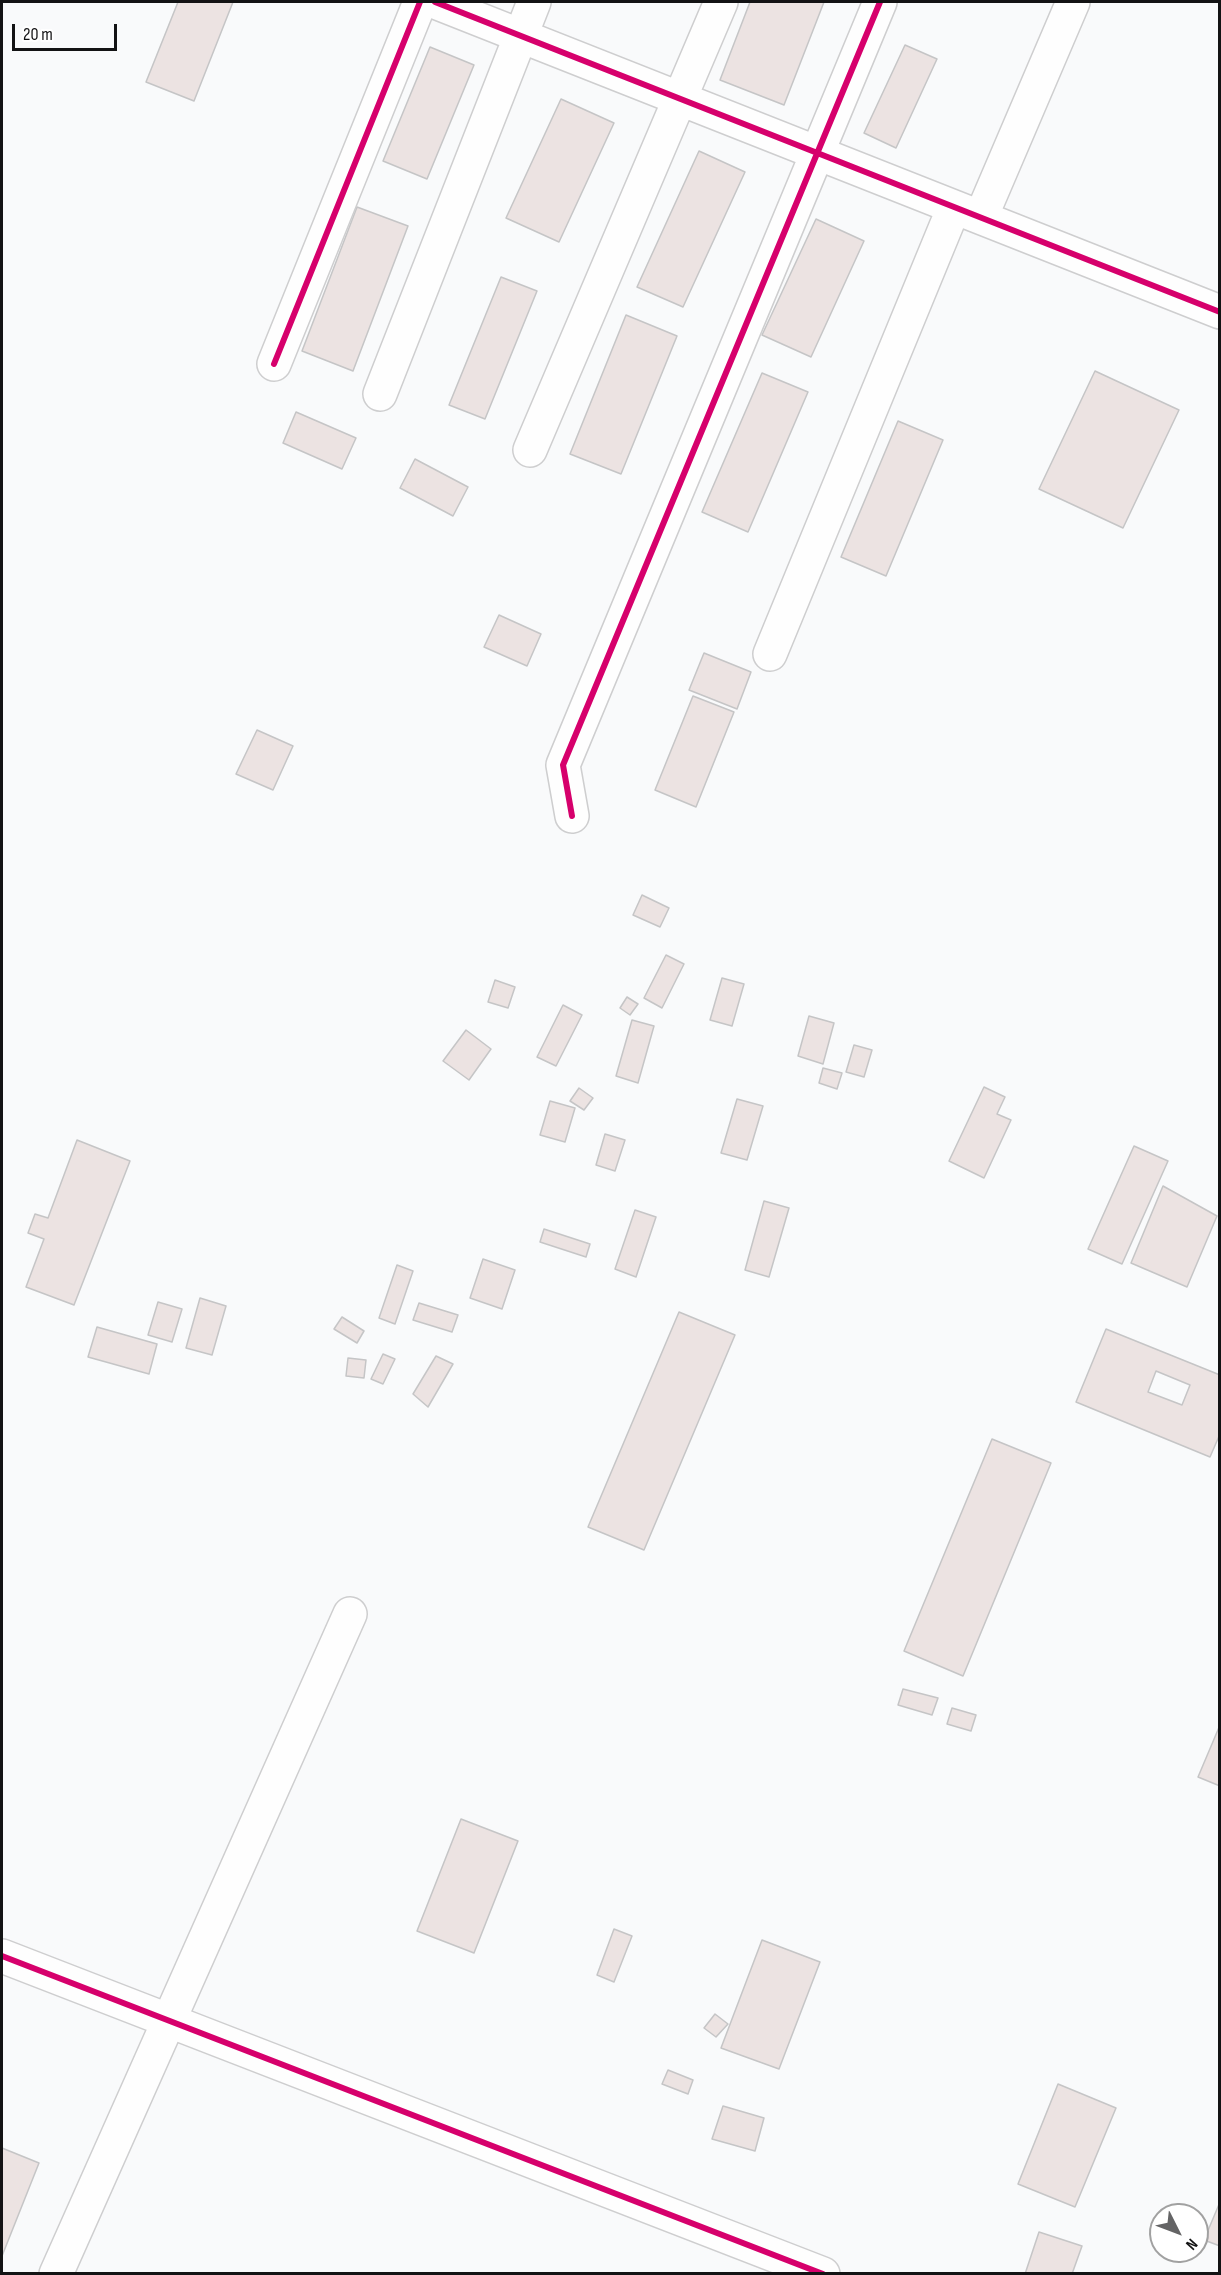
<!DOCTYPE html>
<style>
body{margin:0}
#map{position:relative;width:1221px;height:2275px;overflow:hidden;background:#f9fafb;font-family:"Sofia Sans Condensed",sans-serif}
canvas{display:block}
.frame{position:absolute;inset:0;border:3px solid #131314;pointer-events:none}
.north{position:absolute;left:1149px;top:2203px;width:60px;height:60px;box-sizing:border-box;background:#fff;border:2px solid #a1a1a1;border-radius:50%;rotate:132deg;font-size:16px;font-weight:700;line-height:24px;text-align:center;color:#131314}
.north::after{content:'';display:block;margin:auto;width:21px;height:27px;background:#646465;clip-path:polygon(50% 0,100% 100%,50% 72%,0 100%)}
.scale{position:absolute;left:12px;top:24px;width:105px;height:27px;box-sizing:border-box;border:3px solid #131314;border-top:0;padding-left:8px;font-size:18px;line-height:21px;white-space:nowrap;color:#131314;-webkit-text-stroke:4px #fff;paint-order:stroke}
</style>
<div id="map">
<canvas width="1221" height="2275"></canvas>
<div class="frame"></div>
<div class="north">N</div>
<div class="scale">20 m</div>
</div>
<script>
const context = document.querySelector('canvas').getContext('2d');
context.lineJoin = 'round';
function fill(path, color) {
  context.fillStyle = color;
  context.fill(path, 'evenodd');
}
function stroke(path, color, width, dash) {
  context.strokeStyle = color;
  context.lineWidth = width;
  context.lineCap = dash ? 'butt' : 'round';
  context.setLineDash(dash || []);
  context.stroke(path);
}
const building = new Path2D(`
 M178 2H233L194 101 146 82Z
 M750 2H824L784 105 720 80Z
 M905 45 937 59 896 148 864 133Z
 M430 47 474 65 427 179 383 161Z
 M561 99 614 123 559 242 506 218Z
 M699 151 745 172 683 307 637 287Z
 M357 207 408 226 353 371 302 351Z
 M816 219 864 241 811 357 762 335Z
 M501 277 537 291 485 419 449 405Z
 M626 315 677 336 621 474 570 454Z
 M1095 371 1179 410 1123 528 1039 489Z
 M762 373 808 392 748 532 702 512Z
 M296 412 356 438 342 469 283 443Z
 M898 421 943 440 886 576 841 557Z
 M415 459 468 487 453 516 400 488Z
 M499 615 541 634 527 666 484 647Z
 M704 653 751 672 737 709 689 690Z
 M693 696 734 712 696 807 655 790Z
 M257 730 293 746 273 790 236 774Z
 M642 895 669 908 660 927 633 915Z
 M666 955 684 964 662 1008 644 998Z
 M722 978 744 984 732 1026 710 1020Z
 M495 980 515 987 508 1008 488 1002Z
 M627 997 638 1004 630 1015 620 1008Z
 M563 1005 582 1015 556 1066 537 1057Z
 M809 1016 834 1023 823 1064 798 1056Z
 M632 1020 654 1026 638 1083 616 1076Z
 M466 1030 491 1049 469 1080 443 1061Z
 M854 1045 872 1050 864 1077 846 1072Z
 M823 1068 842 1073 837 1089 819 1083Z
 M984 1087 1005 1097 997 1114 1011 1120 984 1178 949 1161Z
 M579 1088 593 1098 584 1110 570 1101Z
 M737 1099 763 1106 747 1160 721 1153Z
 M550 1101 575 1108 565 1142 540 1135Z
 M605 1134 625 1140 615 1171 596 1165Z
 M77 1140 130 1161 74 1305 26 1287 44 1239 28 1233 35 1214 48 1218Z
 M1134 1146 1168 1161 1122 1264 1088 1249Z
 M1163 1186 1217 1216 1187 1287 1131 1263Z
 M764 1201 789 1208 769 1277 745 1270Z
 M635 1210 656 1217 636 1277 615 1269Z
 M544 1229 590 1244 586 1257 540 1242Z
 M483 1259 515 1270 502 1309 470 1298Z
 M397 1265 413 1271 395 1324 379 1318Z
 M200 1298 226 1306 212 1355 186 1348Z
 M158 1302 182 1309 172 1342 148 1335Z
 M419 1303 458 1315 452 1332 413 1320Z
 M679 1312 735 1335 644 1550 588 1527Z
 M342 1317 364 1331 357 1343 334 1329Z
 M97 1327 157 1344 149 1374 88 1357Z
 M1106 1329 1220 1375V1434L1210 1457 1076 1402ZM1156 1371 1190 1385 1182 1405 1148 1392Z
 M383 1354 395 1359 383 1384 371 1379Z
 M436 1356 453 1364 428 1407 413 1394Z
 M348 1358 366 1360 364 1378 346 1376Z
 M992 1439 1051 1463 963 1676 904 1651Z
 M903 1689 938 1698 932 1715 898 1705Z
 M952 1708 976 1715 971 1731 947 1724Z
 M1220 1725V1786L1198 1777Z
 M461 1819 518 1841 474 1953 417 1931Z
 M614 1929 632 1936 614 1982 597 1975Z
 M762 1940 820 1962 779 2069 721 2048Z
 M715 2014 728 2024 716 2037 704 2028Z
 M668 2070 693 2080 688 2094 662 2084Z
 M1058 2084 1116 2108 1075 2207 1018 2184Z
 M723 2106 764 2118 755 2151 712 2139Z
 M2 2148 39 2163 2 2256Z
 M1220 2202V2246L1204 2240Z
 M1039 2232 1082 2246 1072 2274H1025Z`);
const minor = new Path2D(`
 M435 2 1220 312
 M981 217 1073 2
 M274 364 420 2
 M380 394 534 2
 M530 450 721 2
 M770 654 954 207
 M572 816 563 765 880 2
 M2 1956 823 2274
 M56 2274 350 1614`);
const cycleway = new Path2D(`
 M435 2 1220 312
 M274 364 420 2
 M572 816 563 765 880 2
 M2 1956 823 2274`);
fill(building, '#ece3e2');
stroke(building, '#c5c5c6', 1.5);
stroke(minor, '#cececf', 36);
stroke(minor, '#fefefe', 33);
stroke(cycleway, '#d6006c', 6);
</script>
